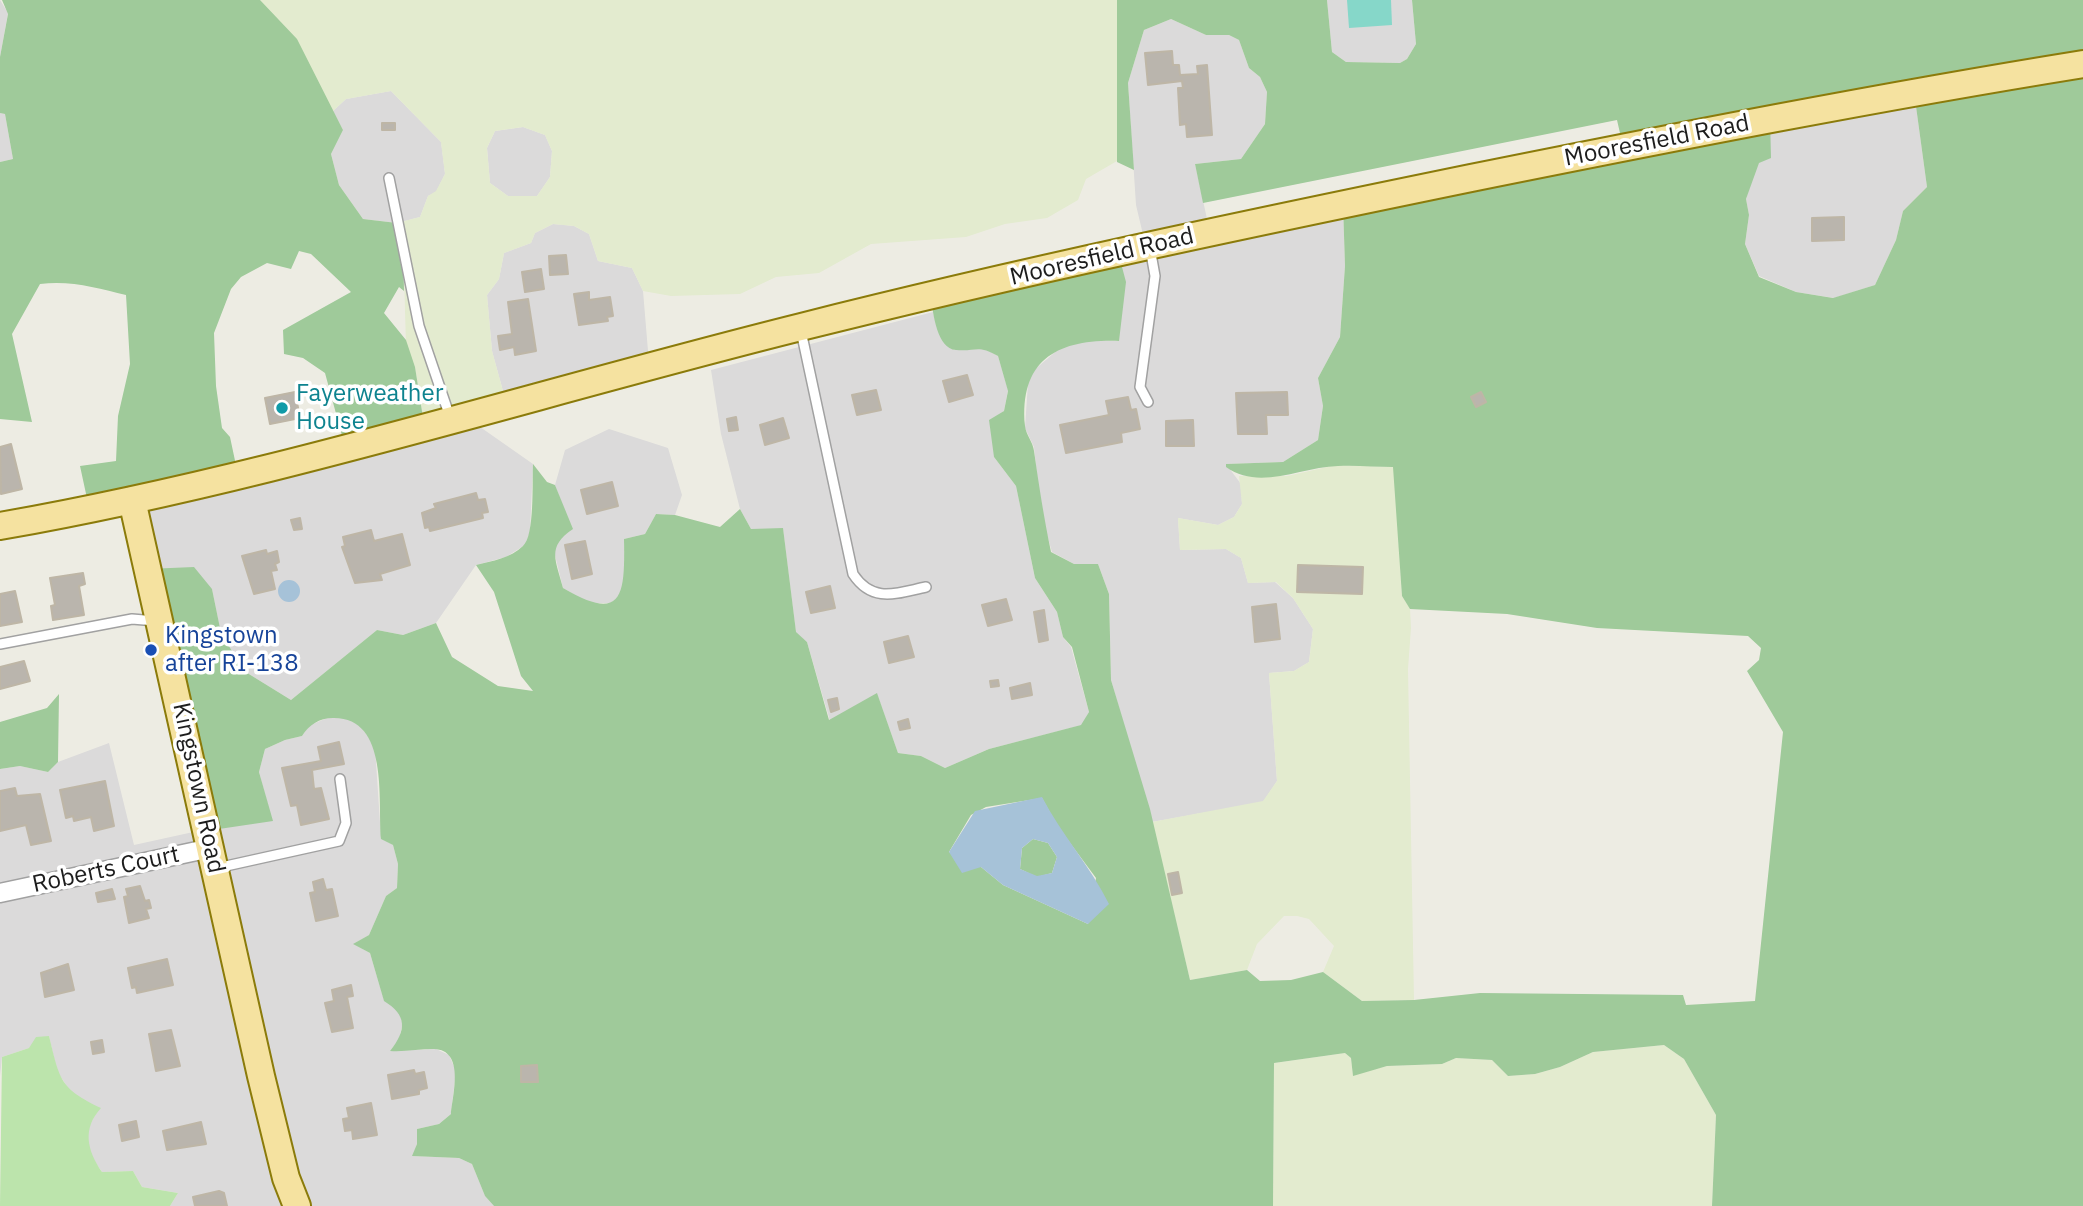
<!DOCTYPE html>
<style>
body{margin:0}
canvas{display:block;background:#edece3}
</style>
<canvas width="2083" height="1206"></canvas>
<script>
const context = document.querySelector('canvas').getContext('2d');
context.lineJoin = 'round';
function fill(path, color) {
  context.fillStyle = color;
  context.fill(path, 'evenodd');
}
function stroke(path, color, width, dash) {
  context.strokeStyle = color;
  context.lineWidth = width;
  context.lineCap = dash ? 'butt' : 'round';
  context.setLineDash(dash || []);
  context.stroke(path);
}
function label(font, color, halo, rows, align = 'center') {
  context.font = font + ' "IBM Plex Sans",sans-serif';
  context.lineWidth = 7;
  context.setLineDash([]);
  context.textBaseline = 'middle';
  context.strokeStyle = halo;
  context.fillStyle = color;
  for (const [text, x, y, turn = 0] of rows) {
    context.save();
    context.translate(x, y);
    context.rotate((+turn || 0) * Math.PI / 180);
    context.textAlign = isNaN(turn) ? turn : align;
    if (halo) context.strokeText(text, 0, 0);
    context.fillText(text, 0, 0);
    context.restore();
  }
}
const residential = new Path2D(`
 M0 0 8 13 0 57Z
 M1327 0H1412L1416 44 1407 59 1400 63 1346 62 1332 52Z
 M1171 19 1206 35H1229L1239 40 1249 68 1260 77 1267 92 1265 124 1241 159 1195 164 1209 228 1343 204 1345 266 1340 337 1318 378 1323 406 1318 440 1283 462 1226 464 1241 484 1242 504 1234 517 1218 525 1178 518 1180 550 1226 549 1241 558 1248 583 1275 582 1293 598 1313 629 1309 662 1294 671 1269 673 1277 781 1263 802 1152 822 1111 680 1109 594 1098 564H1074L1052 552 1041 514 1034 447 1025 428 1028 383 1033 371 1061 347 1090 340 1119 341 1118 252 1145 243 1136 205 1128 83 1144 30Z
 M391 91 441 142 445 174 436 192 428 196 420 217 397 223 363 219 339 185 331 154 343 130 333 111 346 99Z
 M1915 99 1927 187 1903 211 1896 240 1875 285 1834 298 1796 292 1759 276 1745 244 1749 215 1746 199 1770 117Z
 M0 113 5 114 13 159 0 162Z
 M523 127 545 135 552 151 550 177 537 196H508L490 183 487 148 495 131Z
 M553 224 574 226 589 234 598 261 632 268 643 291 649 363 506 402 492 351 487 295 499 279 504 253 531 243 535 233Z
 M933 312 937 328 954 350 982 347 998 356 1008 390 1004 411 994 419V457L1016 486 1035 578 1057 612 1063 637 1071 647 1089 712 1082 725 989 749 945 768 921 756 898 753 877 694 830 721 807 642 796 633 783 529H751L740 509 721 434 711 370Z
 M463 415 533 464 530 532 525 545 506 557 476 565 436 623 403 635 377 630 291 700 244 671 221 634 212 589 150 569 135 497Z
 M609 429 668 448 682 495 675 515 656 514 645 534 624 539 625 584 620 597 610 603H588L563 588 554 551 558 539 572 529 555 485 565 450Z
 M327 718H347L359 723 375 747 381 838 393 845 398 864 397 888 386 896 369 935 354 944 370 953 384 1000 398 1010 403 1022 399 1040 390 1051 436 1049 449 1055 456 1071 451 1114 439 1124 417 1129V1144L413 1156 459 1158 472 1164 485 1196 494 1206H170L178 1193 142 1187 133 1171 102 1172 89 1153 87 1130 97 1112 72 1094 57 1071 49 1036 29 1048 2 1057 0 1076V769L20 766 48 772 58 762 109 743 134 845 207 829 272 820 259 772 265 749 285 740 302 736 308 726Z`);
const farmland = new Path2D(`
 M260 0H1117V161L1086 179 1078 200 1047 218 1005 224 966 237 871 244 819 273 776 277 740 294 671 296 643 291 632 268 598 261 589 234 574 226 553 224 535 233 531 243 504 253 499 279 487 295 492 351 506 402 424 424 415 367 406 345 403 241 397 223 420 217 428 196 436 191 445 174 441 142 391 91 346 99 333 111ZM523 127 545 135 552 151 550 177 537 196H508L490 183 487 148 495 131Z
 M1336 465 1394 467 1402 596 1410 608 1411 628 1408 669 1414 1000 1362 1001 1323 972 1334 946 1309 919 1297 916H1284L1257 944 1247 970 1190 980 1152 822 1263 801 1277 781 1269 673 1294 671 1309 662 1313 629 1293 598 1276 582 1248 583 1241 558 1226 549 1180 550 1178 518 1218 525 1234 517 1242 504 1239 476H1287Z
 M1664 1045 1684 1059 1716 1115 1712 1206H1273L1274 1063 1345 1053 1351 1058 1353 1075 1387 1066 1442 1064 1456 1058 1492 1060 1508 1076 1535 1074 1560 1067 1593 1052Z`);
const grass = new Path2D(`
 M49 1036C60 1080 59 1088 101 1108 82 1129 87 1150 102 1172L133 1171 142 1187 178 1193 170 1206H0L2 1057 29 1048 36 1037Z`);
const forest = new Path2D(`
 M2 0H260L297 39 343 130 331 154 339 185 363 219 397 223 403 241 404 291 399 287 384 313 406 340 415 367 424 424 344 443 325 373 303 358 284 354 283 330 351 292 311 254 299 251 291 269 267 263 241 277 231 289 214 333 216 386 222 428 230 437 237 470 88 503 80 466 116 461 118 416 130 364 126 295C98 288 70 280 40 284L12 334 32 422 0 419V162L13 159 5 114 0 113V57L8 14Z
 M1117 0H1327L1332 52 1346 62 1400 63 1407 59 1416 44 1412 0H2083V1206H1712L1716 1115 1684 1059 1664 1045 1593 1052 1560 1067 1535 1074 1508 1076 1492 1060 1456 1058 1442 1064 1387 1066 1353 1076 1351 1058 1345 1053 1274 1063 1273 1206H494L485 1196 472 1164 459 1158 412 1156 417 1144V1129L439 1124 451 1114C453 1094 465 1050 434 1049 419 1049 405 1052 390 1051 407 1030 407 1015 384 1001L370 953 353 944 369 935 386 896 397 888 398 864 393 845 381 839C378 799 389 717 333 718 319 718 309 725 302 736L285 740 265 749 259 772 273 821 219 829 147 569 194 567 212 589 221 633 244 671 291 700 377 630 403 635 436 623 452 657 498 686 533 691 521 676 494 592 476 565C492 561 511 558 523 546 535 536 532 481 533 464L547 482 555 485 573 529C546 547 556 560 563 588 624 624 625 594 624 539L645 534 656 514 675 515 720 527 740 509 751 529 783 528 796 632 807 642 829 720 877 693 898 753 921 756 945 768 989 749 1081 725 1089 712 1072 647 1063 637 1057 612 1035 578 1016 486 994 457 989 420 1004 411 1008 391 998 356C977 344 976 352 956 350 937 349 933 313 931 298L1118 252 1126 282 1119 341C1060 339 1019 358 1025 426 1026 435 1033 442 1034 451 1039 486 1044 518 1051 552L1074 564H1098L1109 594 1111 680 1150 809 1190 980 1247 970 1260 981 1291 980 1323 972 1362 1001 1414 1000 1480 993 1683 995 1686 1005 1755 1001 1783 732 1747 671 1759 660 1761 648 1748 636 1597 628 1507 614 1410 609 1402 596 1393 467C1375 467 1356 465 1338 466 1301 467 1259 491 1226 467V464L1283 462 1318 440 1323 406 1318 378 1340 337 1345 266 1343 204 1622 142 1617 120 1203 203 1195 164 1241 159 1265 124 1267 92 1260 77 1249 68 1239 40 1229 35H1206L1171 19 1144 30 1128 83 1134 170 1117 162ZM1915 99 1927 187 1903 211 1896 240 1875 285 1833 298 1796 292 1759 277 1745 244 1749 215 1746 199 1759 163 1771 158 1770 117ZM1042 798 1056 824 1096 878 1088 924 1003 885 981 867 949 852 971 815 986 807Z
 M59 694 58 762 48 772 20 766 0 769V722L47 708Z
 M1033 839 1048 843 1057 857 1052 873 1037 877 1020 869 1022 848Z`);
const pitch = new Path2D(`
 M1347 0H1391L1392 25 1349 28Z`);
const water = new Path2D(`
 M278 591a11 11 0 1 1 22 0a11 11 0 1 1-22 0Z
 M1042 797C1062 835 1090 866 1109 904L1088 924 1003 885 981 867 962 873 949 852 975 811ZM1033 839 1048 843 1057 857 1052 873 1037 876 1020 869 1022 848Z`);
const building = new Path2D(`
 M1172 51 1173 65H1179L1180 75 1198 74 1197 66 1207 65 1212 135 1187 137 1186 124 1180 125 1178 88H1183L1182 81 1148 85 1145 53Z
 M382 123H395V130H382Z
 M1844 217V240L1812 241V218Z
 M566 255 568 274 550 275 549 256Z
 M541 269 544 289 525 292 522 272Z
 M589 292V300L610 297 613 316 607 317 608 321 579 325 574 294Z
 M528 299 536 351 515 355 514 347 500 350 498 336 512 334 508 302Z
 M967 375 973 395 949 402 943 381Z
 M876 390 881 410 857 415 852 395Z
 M295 392 300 418 270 424 265 398Z
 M1287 392 1288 415H1266L1267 434H1238L1236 393Z
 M1481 392 1486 402 1476 407 1471 397Z
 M1128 397 1131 410 1136 409 1140 429 1121 433 1122 442 1066 453 1060 425 1109 415 1106 401Z
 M736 417 738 430 729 431 727 419Z
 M783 418 789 438 765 445 760 425Z
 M1193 420 1194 446H1166V421Z
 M11 444 22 489 1 494 0 447Z
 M612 482 618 506 587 514 581 490Z
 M476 493 478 500 485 499 488 512 482 513 483 518 430 531 429 527 425 528 422 513 436 508 434 504Z
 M300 518 302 529 294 530 291 520Z
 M371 530 374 541 402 534 410 565 380 574 382 580 355 583 342 547 345 546 343 537Z
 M585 541 592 574 572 579 565 545Z
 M266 550 267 554 277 551 279 562 275 564 277 570 271 571 275 589 254 594 242 556Z
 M1298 565 1363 567 1362 594 1297 592Z
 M83 573 85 584 79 586 84 615 53 620 51 606 55 605 50 578Z
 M830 586 835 608 811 613 806 592Z
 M15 591 22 622 0 626V594Z
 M1006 599 1012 620 988 626 982 605Z
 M1276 604 1280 639 1255 642 1252 607Z
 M1044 610 1048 640 1039 642 1034 612Z
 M908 636 914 657 889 663 884 642Z
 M24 661 30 681 0 689V667Z
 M998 680 999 686 991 687 990 681Z
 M1030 683 1032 695 1012 699 1010 688Z
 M837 698 839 709 831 712 828 700Z
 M908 719 910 728 900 730 898 722Z
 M339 742 344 764 312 770 314 789 321 788 329 819 301 825 297 805 291 806 282 768 321 761 318 747Z
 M105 781 114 826 94 831 91 817 74 821 73 816 66 818 60 790Z
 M15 788 17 796 40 794 51 841 31 845 26 825 0 831V791Z
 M1178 872 1182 893 1172 895 1168 874Z
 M323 879 326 890 332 889 338 916 316 921 310 893 315 892 313 882Z
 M140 886 145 901 149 900 151 908 146 909 149 918 129 923 124 897 128 896 126 889Z
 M112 889 115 899 98 902 96 893Z
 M167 959 173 985 137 993 136 987 132 988 128 968Z
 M68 964 74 990 45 997 41 973Z
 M351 985 353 996 347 997 353 1028 332 1032 325 1003 334 1001 332 990Z
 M171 1030 180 1066 156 1071 149 1034Z
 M102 1040 104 1052 93 1054 91 1042Z
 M537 1065 538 1082H521V1066Z
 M414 1070 415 1074 424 1072 427 1088 419 1090V1094L392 1099 388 1075Z
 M371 1103 377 1135 353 1139 352 1130 345 1131 343 1119 349 1118 347 1108Z
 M136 1121 139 1137 122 1141 119 1125Z
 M201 1122 206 1144 167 1150 163 1131Z
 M219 1191 224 1193 227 1206H195L193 1197Z`);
const lane = new Path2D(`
 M389 178 419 326 450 417
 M801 331 853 574C873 604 897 593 926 587
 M1148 402 1140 387 1155 276 1150 248
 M0 644 132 619 156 621
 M217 868 339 841 346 823 340 779`);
const street = new Path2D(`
 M0 893 211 848`);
const primary = new Path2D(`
 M132 500 261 1076 286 1178 297 1206
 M0 526C269 479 536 393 801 327 1023 271 1247 224 1471 178 1675 137 1878 97 2083 64`);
const markers = [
 [282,408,7,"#0f9aa8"],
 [151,650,7,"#1a4fb4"]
];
const streetNames = [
 ["Mooresfield Road",1657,141,-11],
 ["Mooresfield Road",1102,257,-13],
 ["Kingstown Road",198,788,78],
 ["Roberts Court",106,870,-12]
];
const cultureNames = [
 ["Fayerweather",296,394],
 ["House",296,422]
];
const transitNames = [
 ["Kingstown",165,636],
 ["after RI-138",165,664]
];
fill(residential, '#dbdada');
fill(farmland, '#e3ebcf');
fill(grass, '#bce4ac');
fill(forest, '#9fca9a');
fill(pitch, '#86d7c9');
fill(water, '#a6c2d8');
fill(building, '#bab5ad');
stroke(building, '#beb6a6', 2);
stroke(lane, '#a1a1a1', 12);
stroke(street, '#a1a1a1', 21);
stroke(primary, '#8b7b0a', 30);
stroke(lane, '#fff', 9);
stroke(street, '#fff', 18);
stroke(primary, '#f5e2a0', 26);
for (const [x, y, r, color] of markers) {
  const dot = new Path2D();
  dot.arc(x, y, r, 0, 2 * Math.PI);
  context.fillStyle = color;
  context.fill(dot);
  stroke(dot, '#fff', 2.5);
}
label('24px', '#1d1d1d', '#fff', streetNames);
label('24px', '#0d838f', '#fff', cultureNames, 'left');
label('24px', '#164399', '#fff', transitNames, 'left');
</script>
